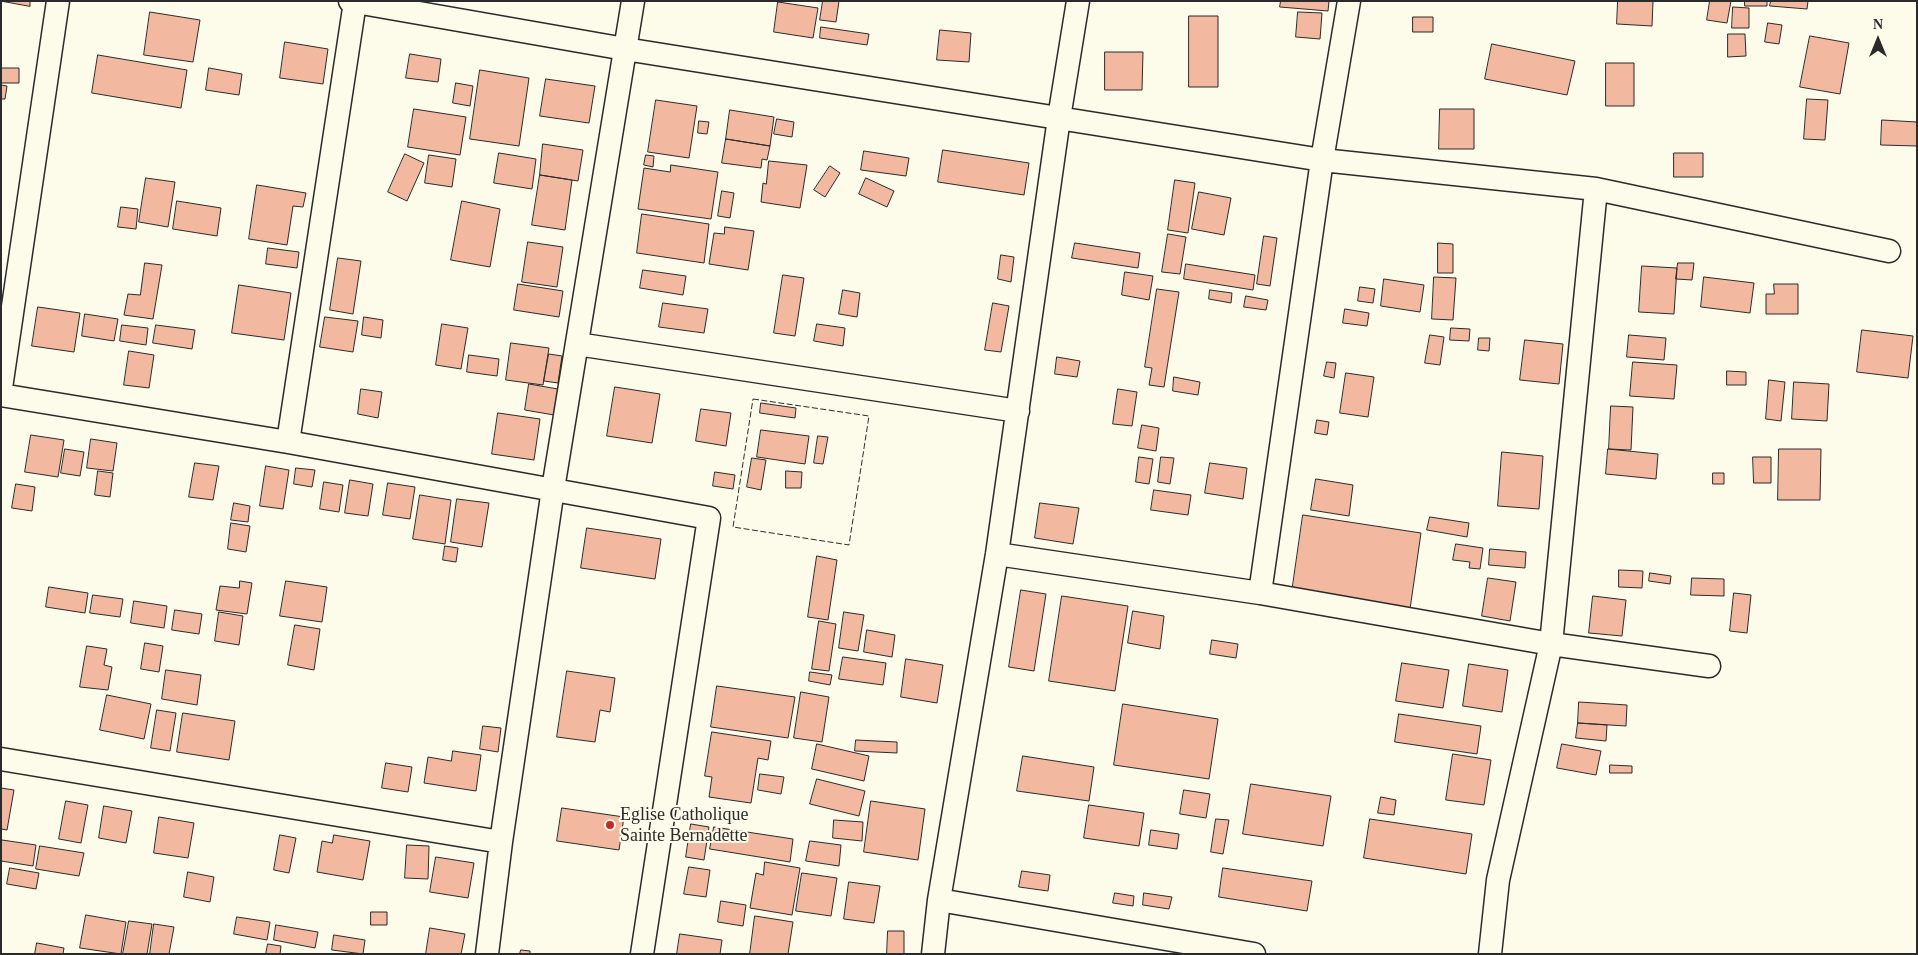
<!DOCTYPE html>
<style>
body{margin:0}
#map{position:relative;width:1918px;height:955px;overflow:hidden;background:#fdfbea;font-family:"Times New Roman",serif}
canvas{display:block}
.frame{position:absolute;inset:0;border:2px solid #2b2b2b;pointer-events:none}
.north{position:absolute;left:1853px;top:15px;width:50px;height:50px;-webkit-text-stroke:4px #fdfbea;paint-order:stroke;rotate:0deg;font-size:14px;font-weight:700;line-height:20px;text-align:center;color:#2b2b2b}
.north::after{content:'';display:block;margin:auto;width:18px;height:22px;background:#2b2b2b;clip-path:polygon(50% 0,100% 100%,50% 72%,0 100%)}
</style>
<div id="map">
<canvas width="1918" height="955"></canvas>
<div class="frame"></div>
<div class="north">N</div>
</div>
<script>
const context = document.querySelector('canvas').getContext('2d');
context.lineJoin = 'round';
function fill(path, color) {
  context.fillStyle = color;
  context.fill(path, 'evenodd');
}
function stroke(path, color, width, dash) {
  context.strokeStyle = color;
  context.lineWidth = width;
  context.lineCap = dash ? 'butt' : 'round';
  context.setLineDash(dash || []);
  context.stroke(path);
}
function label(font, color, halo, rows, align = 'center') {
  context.font = font + ' "Times New Roman",serif';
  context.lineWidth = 4;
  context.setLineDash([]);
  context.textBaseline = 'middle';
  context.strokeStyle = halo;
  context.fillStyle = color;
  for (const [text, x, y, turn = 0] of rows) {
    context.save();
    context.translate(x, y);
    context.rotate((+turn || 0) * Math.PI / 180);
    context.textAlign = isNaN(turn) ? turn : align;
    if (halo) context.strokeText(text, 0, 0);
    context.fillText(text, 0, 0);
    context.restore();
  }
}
const building = new Path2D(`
 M1 1H30V6Z
 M823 1H839L836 22 820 20Z
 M1281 1H1329L1328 11 1280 7Z
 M1618 1H1653L1652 26 1617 24Z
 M1710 1H1731L1727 23 1707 20Z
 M1745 1H1767V6H1745Z
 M1771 1H1808L1807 9 1770 6Z
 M778 2 818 8 813 38 774 32Z
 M1733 7 1749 8V28H1732Z
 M150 12 200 20 193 62 144 55Z
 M1298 12 1322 13 1320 39 1296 37Z
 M1189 16H1218V87H1189Z
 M1413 17H1433V32H1413Z
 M1768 23 1782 25 1779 44 1765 42Z
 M821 27 869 34 867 45 820 38Z
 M940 30 971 33 969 62 937 60Z
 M1728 34H1745L1746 56 1728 57Z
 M1810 36 1849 43 1840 94 1800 87Z
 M285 42 328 49 323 84 280 78Z
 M1492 44 1575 61 1567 95 1485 79Z
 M1105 52H1143L1142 90H1105Z
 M410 54 441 59 438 82 406 78Z
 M98 55 187 70 181 108 92 93Z
 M1606 63H1634V106H1606Z
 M1 68H19V83H1Z
 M209 68 242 74 239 95 206 90Z
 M480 70 529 78 519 146 470 139Z
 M546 79 595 86 589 123 540 116Z
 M456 83 473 86 470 106 453 103Z
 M1 85 7 86 5 99H1Z
 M1807 99 1828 100 1825 140 1804 139Z
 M656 100 697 106 689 158 648 152Z
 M414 109 466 117 460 155 408 147Z
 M1440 109H1474V149H1439Z
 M730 110 774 117 770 146 726 139Z
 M777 119 794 122 792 137 774 134Z
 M1882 120 1917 122V146L1881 145Z
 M699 121 709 122 707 134 698 133Z
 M726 139 770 146 767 160 762 159 761 168 722 163Z
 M543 144 583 150 578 181 540 175Z
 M943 150 1029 163 1024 195 938 182Z
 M864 151 909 158 906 176 861 170Z
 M499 153 536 159 532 189 494 183Z
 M1674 153H1703V177H1674Z
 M405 154 424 163 407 201 388 192Z
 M429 155 456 159 452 187 425 183Z
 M646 155 654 156 653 167 644 165Z
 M769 161 807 165 800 208 761 202 763 183 766 184Z
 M671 165 718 172 711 219 638 209 644 168 670 172Z
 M830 166 840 173 825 197 814 190Z
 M540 175 572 180 565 230 532 225Z
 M146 178 175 182 168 227 139 222Z
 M866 178 894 191 887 207 859 194Z
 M1175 180 1195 183 1188 233 1168 230Z
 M257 185 306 193 303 207 293 206 287 245 249 239Z
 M722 191 734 193 730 218 718 216Z
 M1199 192 1231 198 1224 235 1192 229Z
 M177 201 221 208 217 236 173 229Z
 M462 201 500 209 490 267 451 260Z
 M121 207 138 209 136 229 118 227Z
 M642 214 709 224 704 263 637 253Z
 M725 227 754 231 748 270 709 264 714 233 724 234Z
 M1168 234 1186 237 1180 274 1162 272Z
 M1264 236 1277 238 1270 286 1257 284Z
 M528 242 563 247 557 287 522 282Z
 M1075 243 1140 253 1138 268 1072 258Z
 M1438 243 1453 244V273H1438Z
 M268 248 299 252 297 268 266 264Z
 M1001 255 1014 257 1011 282 998 279Z
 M338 258 361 261 353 314 330 310Z
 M145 263 162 265 153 319 124 315 128 294 140 295Z
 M1678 263H1694L1692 280 1676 279Z
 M1186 264 1255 275 1253 290 1184 279Z
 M1642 266 1677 268 1674 314 1639 312Z
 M643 270 686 276 683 295 640 288Z
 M1125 272 1153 276 1149 300 1122 295Z
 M783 275 804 278 795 336 774 333Z
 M1434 277 1456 278 1453 320 1432 319Z
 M1704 277 1754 283 1750 313 1701 307Z
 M1384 279 1424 285 1420 312 1381 306Z
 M518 284 563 291 559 317 514 310Z
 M1774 284H1798V314H1766V294H1774Z
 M239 285 291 293 284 340 232 333Z
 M1360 287 1375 289 1373 303 1358 301Z
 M1157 289 1179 292 1164 387 1149 385 1152 368 1145 367Z
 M843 290 860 293 857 317 839 314Z
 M1210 290 1232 293 1231 303 1209 299Z
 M1246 296 1268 300 1266 310 1244 307Z
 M663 303 708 309 704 333 659 327Z
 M993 303 1009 306 1001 352 985 350Z
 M38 307 80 313 74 352 32 346Z
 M1345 309 1369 313 1367 326 1343 323Z
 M85 314 118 319 114 341 82 336Z
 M325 317 358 321 353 352 320 347Z
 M364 317 383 320 381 338 362 335Z
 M442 324 468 328 461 369 436 365Z
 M817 324 845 328 843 346 814 341Z
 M122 325 148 328 146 345 120 341Z
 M156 325 195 330 192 349 153 343Z
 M1451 328 1470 329 1469 341 1450 340Z
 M1862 330 1913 336 1908 378 1857 372Z
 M1430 335 1444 337 1440 365 1425 363Z
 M1629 335 1666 338 1664 360 1627 357Z
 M1479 338H1490L1489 351 1478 350Z
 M1525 340 1563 344 1559 384 1520 380Z
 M511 343 549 348 543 385 506 380Z
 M129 351 154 355 149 388 124 385Z
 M549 354 562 356 558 383 544 381Z
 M469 355 499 359 497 376 467 372Z
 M1057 357 1080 361 1077 377 1055 374Z
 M1327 362 1336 363 1334 378 1324 376Z
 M1633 362 1677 365 1674 399 1630 396Z
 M1727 371 1746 372V385H1727Z
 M1346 373 1374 377 1368 417 1340 413Z
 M1174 377 1200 382 1198 395 1173 391Z
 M1769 380 1785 382 1781 421 1766 419Z
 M1794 382 1829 384 1827 421 1792 419Z
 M529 384 558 389 554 415 525 410Z
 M615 387 660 394 652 443 607 436Z
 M361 389 382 392 378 418 358 414Z
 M1118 389 1137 392 1132 426 1113 424Z
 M761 403 796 408 795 418 760 413Z
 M1611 406 1633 407 1631 450 1609 449Z
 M701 409 731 413 726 446 696 441Z
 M498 413 540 419 534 460 492 454Z
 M1317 420 1329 422 1327 435 1315 433Z
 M1142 425 1159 428 1156 451 1138 448Z
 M761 430 809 436 805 464 757 457Z
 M31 435 64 440 58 477 25 472Z
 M818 436 828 437 823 464 814 463Z
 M91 439 117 443 113 471 87 468Z
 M65 449 84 452 80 476 61 473Z
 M1608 449 1658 454 1656 479 1606 474Z
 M1779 449H1821L1820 500H1778Z
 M1502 452 1543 456 1539 509 1498 506Z
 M1139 457 1153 459 1149 484 1136 482Z
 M1161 457 1174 458 1170 484 1158 482Z
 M1753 457H1771V483H1754Z
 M752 458 766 460 761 490 747 487Z
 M195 463 219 466 213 500 189 497Z
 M1210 463 1247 468 1243 499 1205 493Z
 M266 466 289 470 283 509 260 506Z
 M296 468 315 470 312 487 294 484Z
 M98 471 113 473 110 497 95 495Z
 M786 471 802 472 801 488H786Z
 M715 472 735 475 733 489 713 486Z
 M1713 473H1724V484H1713Z
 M1316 479 1353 485 1349 516 1311 510Z
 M350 480 373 484 368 516 345 513Z
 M324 482 343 485 339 512 320 509Z
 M388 483 415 487 410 519 383 515Z
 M16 484 35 487 32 511 12 508Z
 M1154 490 1191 495 1188 515 1151 510Z
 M420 495 451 500 445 544 413 539Z
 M457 499 489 503 482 547 451 542Z
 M234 503 250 506 248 522 231 520Z
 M1040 503 1079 508 1073 544 1035 538Z
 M1303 515 1421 533 1410 609 1292 592Z
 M1430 517 1469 523 1467 537 1427 530Z
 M231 523 250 526 246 552 228 549Z
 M587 528 661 539 655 579 581 568Z
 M1456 544 1483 548 1480 569 1469 568 1470 562 1453 560Z
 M445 546 458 548 456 562 443 560Z
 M1490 549 1526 552 1525 568 1489 565Z
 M817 556 837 560 828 620 808 617Z
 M1619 570 1643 571 1642 588 1619 587Z
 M1650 573 1671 576 1670 584 1649 581Z
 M1488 578 1516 582 1510 621 1482 616Z
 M1692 578 1724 579V596L1691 595Z
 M240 581 252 583 247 614 216 610 220 586 239 588Z
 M286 581 327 587 322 622 280 616Z
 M49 587 88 593 85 613 46 607Z
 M1021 590 1046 594 1034 671 1009 667Z
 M1734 593 1751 595 1747 633 1730 631Z
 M93 595 123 599 120 617 90 613Z
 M1062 596 1128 606 1115 691 1049 681Z
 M1593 596 1626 600 1622 636 1589 633Z
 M134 601 167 606 164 628 131 623Z
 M175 610 202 614 199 634 172 630Z
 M1133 611 1164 616 1160 649 1128 643Z
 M219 612 243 616 239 645 215 641Z
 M844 612 864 615 858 651 839 648Z
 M819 621 836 624 829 671 812 669Z
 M295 625 320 629 314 670 288 665Z
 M867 630 895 635 892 657 864 652Z
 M1212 640 1238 644 1236 658 1210 654Z
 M145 643 163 646 159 672 141 669Z
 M87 646 107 649 104 665 112 667 108 690 80 687Z
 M843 657 886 663 883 685 839 679Z
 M906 659 943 665 937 703 901 697Z
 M1402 663 1449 670 1443 708 1396 701Z
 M1469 664 1508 670 1502 712 1463 706Z
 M166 670 201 675 197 705 162 699Z
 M567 671 615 678 610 712 600 710 595 742 557 737Z
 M810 672 832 675 830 685 809 681Z
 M717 686 795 697 788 738 711 727Z
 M801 692 829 697 822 742 794 738Z
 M107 695 151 704 144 739 100 730Z
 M1579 702 1627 705 1626 726 1578 723Z
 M1123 704 1218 719 1209 779 1114 765Z
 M157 710 176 713 170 751 151 748Z
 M183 713 235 721 229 760 177 752Z
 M1399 714 1481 726 1477 754 1395 742Z
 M1578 723 1607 725 1606 741 1576 738Z
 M483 726 501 728 498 752 480 749Z
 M712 732 771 741 768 760 758 758 751 803 709 797 712 777 705 776Z
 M856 740 897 742V753L855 751Z
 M817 744 869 756 864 781 812 769Z
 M1562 744 1601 751 1596 775 1557 768Z
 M453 751 481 755 476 791 424 783 428 757 451 761Z
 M1453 754 1491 760 1484 805 1446 800Z
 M1023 756 1094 767 1089 801 1017 791Z
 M386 763 412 767 408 792 382 788Z
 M1610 765 1632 766V773H1610Z
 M760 774 784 777 781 794 758 790Z
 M817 779 865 791 859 816 810 804Z
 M1251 784 1331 796 1323 846 1243 834Z
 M1 788 14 790 7 830 1 829Z
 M1184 790 1210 794 1206 818 1180 814Z
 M1381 797 1396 800 1394 815 1378 813Z
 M66 801 88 805 81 843 59 839Z
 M871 801 925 809 918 860 864 852Z
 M1089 805 1144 813 1139 846 1084 838Z
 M104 806 132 811 126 843 99 838Z
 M562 808 624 817 619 850 557 841Z
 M159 817 194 823 188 858 154 853Z
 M1216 819 1229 820 1223 854 1211 852Z
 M1370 819 1472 834 1466 874 1364 858Z
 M834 820 863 822 862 841 833 838Z
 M691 824 709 827 704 860 686 857Z
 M714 827 793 839 790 862 710 849Z
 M1151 830 1179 834 1177 849 1149 845Z
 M280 835 296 838 289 873 274 870Z
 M334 835 370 841 363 880 317 872 322 841 332 843Z
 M2 840 36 845 33 866 1 861Z
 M810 841 841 845 839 866 806 861Z
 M407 845 429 846 428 879 405 878Z
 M40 846 84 853 79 876 36 869Z
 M436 857 474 863 468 898 430 892Z
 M765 862 800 868 792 915 750 908 756 873 763 875Z
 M689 867 710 870 706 897 684 894Z
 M10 868 39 873 36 889 7 884Z
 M1223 868 1312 881 1307 911 1219 897Z
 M1022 871 1050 875 1048 891 1019 887Z
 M188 872 214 877 210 902 184 897Z
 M802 873 837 878 831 916 796 911Z
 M849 882 880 886 874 923 844 919Z
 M1115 893 1134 896 1133 906 1113 903Z
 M1144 893 1172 897 1169 909 1143 905Z
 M721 901 746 905 743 926 718 922Z
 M371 912H387V925H371Z
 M86 915 126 922 121 954 80 948Z
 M755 916 793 922 788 954H750Z
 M237 917 270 922 267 940 234 934Z
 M129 921 152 924 147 954H123Z
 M154 924 174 927 169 954H150Z
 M276 925 318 932 315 948 274 940Z
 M430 928 465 934 461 954H426Z
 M888 931H904V954H887Z
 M680 934 722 940 720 954H677Z
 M334 935 365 940 363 954 332 950Z
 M37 943 64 948 63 954H35Z
 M268 944 281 946 280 954H266Z
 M521 950 530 951V954H520Z`);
const minor = new Path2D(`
 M350 1 625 49 1322 160 1596 189 1889 251
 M577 344 1018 411
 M1 388 58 1
 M1 395 288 442 709 518 642 954
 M288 442 355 2
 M997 554 1260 593 1551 644 1709 666
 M1260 593 1322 160 1349 1
 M1 759 501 842
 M939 900 1254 954
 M487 954 501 842 553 489 633 1
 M933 954 939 900 997 554 1059 118 1078 1
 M1490 954 1498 880 1551 644 1596 189`);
const fence = new Path2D(`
 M753 399 869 416 849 545 733 527Z`);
const markers = [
 [610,825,5,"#c62828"]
];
const poiNames = [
 ["Eglise Catholique",620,815],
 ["Sainte Bernadette",620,836]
];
fill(building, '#f2b8a0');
stroke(building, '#2b2b2b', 1);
stroke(minor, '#2b2b2b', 25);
stroke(minor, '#fdfbea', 22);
stroke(fence, '#2b2b2b', 1, [6, 2.5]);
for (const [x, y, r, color] of markers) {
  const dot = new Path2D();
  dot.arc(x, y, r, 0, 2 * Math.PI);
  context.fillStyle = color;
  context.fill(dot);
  stroke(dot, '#fdfbea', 2);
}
label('18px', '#2b2b2b', '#fdfbea', poiNames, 'left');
</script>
